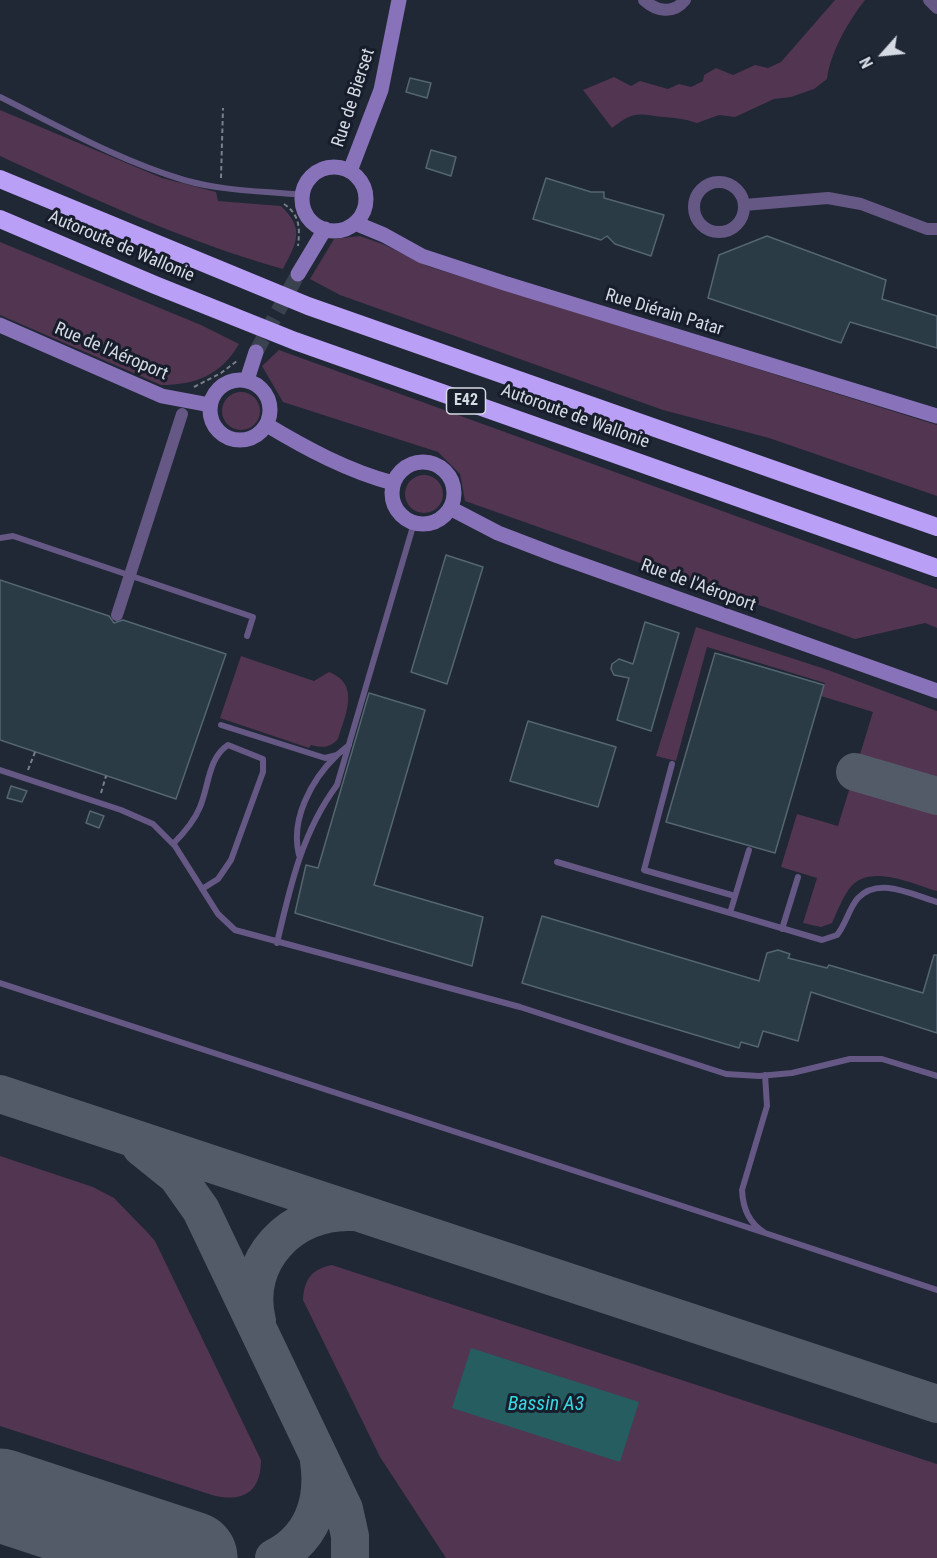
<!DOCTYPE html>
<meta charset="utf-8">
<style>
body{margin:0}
#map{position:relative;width:937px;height:1558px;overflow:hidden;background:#202735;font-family:"Roboto Condensed",sans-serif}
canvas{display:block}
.north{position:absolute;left:853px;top:24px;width:60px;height:60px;-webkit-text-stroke:4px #171d2b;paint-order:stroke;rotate:243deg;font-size:16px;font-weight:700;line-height:24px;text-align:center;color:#d5dae3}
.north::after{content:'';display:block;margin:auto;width:21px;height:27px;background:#d5dae3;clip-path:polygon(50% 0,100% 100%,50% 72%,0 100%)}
</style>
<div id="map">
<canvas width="937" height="1558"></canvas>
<div class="north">N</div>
</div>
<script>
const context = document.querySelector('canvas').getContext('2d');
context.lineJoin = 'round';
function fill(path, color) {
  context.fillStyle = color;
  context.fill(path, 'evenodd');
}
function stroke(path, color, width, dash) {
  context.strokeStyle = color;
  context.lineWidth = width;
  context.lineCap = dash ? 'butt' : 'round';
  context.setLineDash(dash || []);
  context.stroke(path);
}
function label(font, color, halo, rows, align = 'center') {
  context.font = font + ' "Roboto Condensed",sans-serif';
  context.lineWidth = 6;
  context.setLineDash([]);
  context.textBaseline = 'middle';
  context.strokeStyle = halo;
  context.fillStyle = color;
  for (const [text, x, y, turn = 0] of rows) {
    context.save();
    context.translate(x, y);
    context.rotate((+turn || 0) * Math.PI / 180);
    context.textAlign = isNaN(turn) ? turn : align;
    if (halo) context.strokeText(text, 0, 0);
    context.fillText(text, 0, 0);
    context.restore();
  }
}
const green = new Path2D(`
 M835 0H865C849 20 830 53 827 79L814 89 791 97 774 99 735 117 719 115 697 123C685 119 676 118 664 117 637 114 635 110 612 128L583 90 614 77 631 86 640 81 668 89 679 84 691 87 703 81 704 75 716 68 733 75 755 65 768 68 781 62Z
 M0 110 162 178 216 192 218 201 281 206C305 229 297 242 283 269 186 242 92 198 0 156Z
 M360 236 385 245 427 266 937 425V496L769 438 663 410 340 295 310 279 334 239Z
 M0 242 201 325 239 344C221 375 196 385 161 385L0 315Z
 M279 350 937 589V628L925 623 855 639 465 501 460 474 438 452 283 402 262 366Z
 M222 411a19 19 0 1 1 38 0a19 19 0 1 1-38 0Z
 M405 494a19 19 0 1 1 38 0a19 19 0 1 1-38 0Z
 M696 627 828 670 937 711V891C912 884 868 862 849 889 842 899 837 912 832 923L821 927 803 923 817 878 781 867 797 814 838 826 873 712 821 696 825 683 707 647 676 761 656 756Z
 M241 656 314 681 329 672C361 684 345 716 338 739 330 748 322 748 311 745L309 748 220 718Z
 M0 1156 93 1187 114 1198 147 1232 155 1241 261 1460C261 1493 242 1503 212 1495L0 1426Z
 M332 1265 937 1464V1558H446L380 1457 303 1300C304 1279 312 1269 332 1265Z`);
const water = new Path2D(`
 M471 1348 639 1402 620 1462 452 1408Z`);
const taxiway = new Path2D(`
 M855 772 937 796
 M0 1094 937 1404
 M141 1147 177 1176 201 1210 344 1509 350 1536V1558
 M257 1321C242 1260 292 1210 351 1212
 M274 1558C312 1539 325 1502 319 1461`);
const runway = new Path2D(`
 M0 1495 191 1558`);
const building = new Path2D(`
 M410 78 431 83 427 98 406 92Z
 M431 150 456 157 451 176 426 168Z
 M546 178 591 192H604V198L664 215 651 256 615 244 607 236 601 240 533 219Z
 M767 236 886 280 882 299 937 316V348L850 322 841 343 708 298 719 255Z
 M446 555 483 567 447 684 411 672Z
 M0 580 109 616 114 623 123 620 226 654 176 799 0 740Z
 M645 622 679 633 651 731 617 720 629 678 614 675 611 669 612 664 619 659 633 664Z
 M715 653 824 685 775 853 666 822Z
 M369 693 425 710 374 885 483 917 472 966 295 913 306 865 318 868Z
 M528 721 616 747 598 807 510 781Z
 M11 786 27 791 22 802 7 798Z
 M90 811 104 816 99 828 86 823Z
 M542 916 759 981 767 953 778 950 790 954 788 958 827 968 829 965 923 993 934 955H937V1033L811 992 798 1041 763 1031 758 1047 741 1042 739 1048 522 983Z`);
const secondaryTunnel = new Path2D(`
 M256 352 298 274`);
const path = new Path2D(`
 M221 178 223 108
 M284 204C300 215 300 228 298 246
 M194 387 221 373 237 361
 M28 770 35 752
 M101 793 106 776`);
const lane = new Path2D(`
 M0 97C60 127 120 161 184 180 222 191 263 191 302 195
 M0 538 13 536 253 617 247 636
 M221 725 325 758 337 755 349 745
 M672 764 644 870 735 896
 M0 770 121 810 153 824 175 846 218 914 235 930 520 1007 726 1074 759 1076 792 1073 850 1059H882L937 1076
 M173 844C184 833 194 822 200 807 209 786 208 758 228 745L263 759V772L231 860 218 879 202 889
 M299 855C290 820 311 780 337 755
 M557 862 822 940 837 935C846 924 849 908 858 898 879 876 913 895 937 902
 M730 913 749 850
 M782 929 798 877
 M277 943C290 887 302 832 337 785L414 523
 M0 983 768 1234
 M765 1075 767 1106 742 1190C743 1209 749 1223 765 1233L937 1290`);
const street = new Path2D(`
 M644 0C656 11 673 15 685 0
 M929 0 937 8
 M694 207a25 25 0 1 1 50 0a25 25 0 1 1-50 0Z
 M744 205 828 198 861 204 927 229H937
 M117 615 182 414`);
const secondary = new Path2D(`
 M302 199a32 32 0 1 1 64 0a32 32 0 1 1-64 0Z
 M350 171 381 90 399 0
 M355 223 384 235 422 256 504 283 937 416
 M298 274 325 229
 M0 325 162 396 210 405
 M210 410a30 30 0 1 1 60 0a30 30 0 1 1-60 0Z
 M247 380 256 352
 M267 425C307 449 348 471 393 483
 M392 493a31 31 0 1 1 62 0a31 31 0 1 1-62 0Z
 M450 508 498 533 558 556 937 691`);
const highway = new Path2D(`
 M0 179 308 306 937 527
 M0 219 155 285 295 341 937 568`);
const shields = [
 [466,401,39]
];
const shieldNames = [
 ["E42",466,401]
];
const streetNames = [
 ["Rue de Bierset",354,98,-72],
 ["Autoroute de Wallonie",121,247,23],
 ["Rue Diérain Patar",664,313,17],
 ["Rue de l'Aéroport",111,352,23],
 ["Autoroute de Wallonie",575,417,20],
 ["Rue de l'Aéroport",698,586,20]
];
const waterNames = [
 ["Bassin A3",546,1405]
];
fill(green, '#523551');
fill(water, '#255d61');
stroke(taxiway, '#545b68', 38);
stroke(runway, '#545b68', 93);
fill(building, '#2a3b45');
stroke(building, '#546671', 1.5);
stroke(secondaryTunnel, '#3b424f', 15, [15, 8]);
stroke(path, '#797f8b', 2, [4.5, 3]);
stroke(lane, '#655884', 6);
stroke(street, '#655884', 12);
stroke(secondary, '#8872b9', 15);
stroke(highway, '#b99ff6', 18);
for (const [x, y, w] of shields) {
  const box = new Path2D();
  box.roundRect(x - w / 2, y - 13, w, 26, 4.5);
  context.fillStyle = '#171d2b';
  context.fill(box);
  stroke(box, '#d5dae3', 1.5);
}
label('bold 16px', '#d5dae3', null, shieldNames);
label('18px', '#d5dae3', '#171d2b', streetNames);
label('italic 20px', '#36d8e2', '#171d2b', waterNames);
</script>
